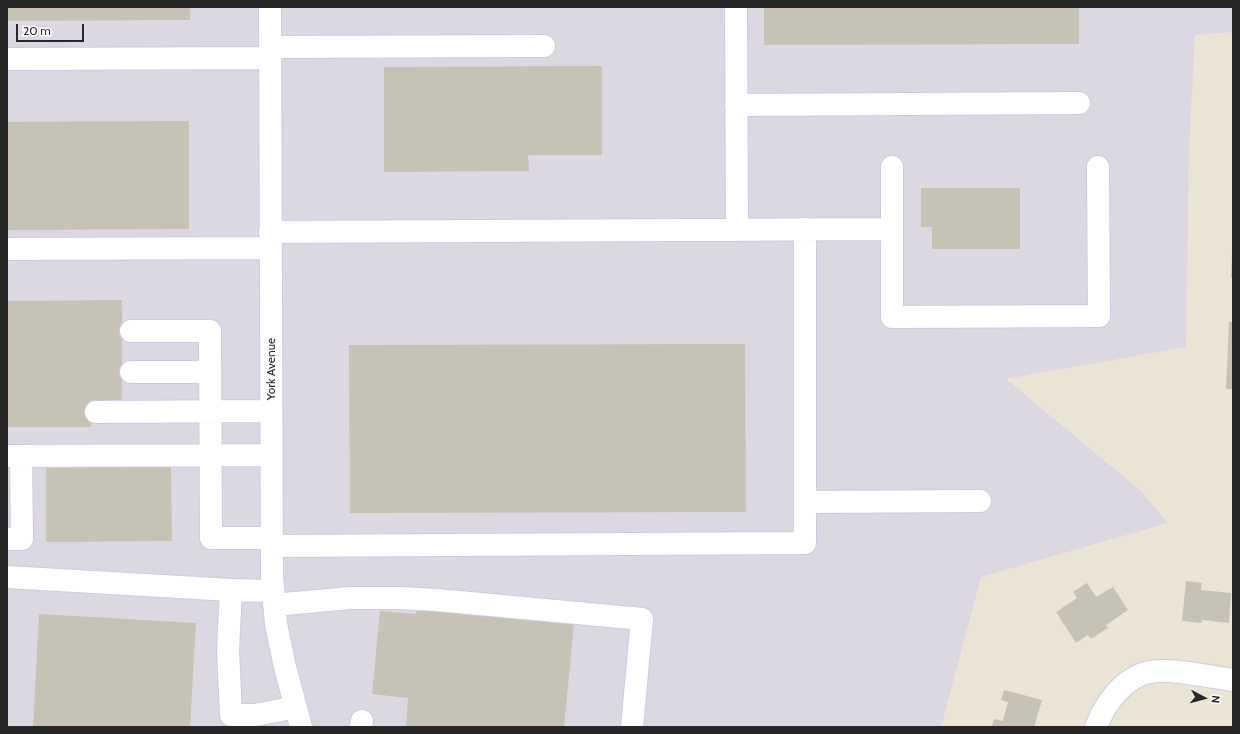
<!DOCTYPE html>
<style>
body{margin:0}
#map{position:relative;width:1240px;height:734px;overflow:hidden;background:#ebe5d6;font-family:Cabin,sans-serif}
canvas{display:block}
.frame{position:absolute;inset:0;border:8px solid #272727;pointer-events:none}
.north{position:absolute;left:1184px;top:678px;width:40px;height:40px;-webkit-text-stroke:3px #fff;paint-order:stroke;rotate:96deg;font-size:11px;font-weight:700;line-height:16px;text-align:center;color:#272727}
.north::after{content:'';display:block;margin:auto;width:14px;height:18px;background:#272727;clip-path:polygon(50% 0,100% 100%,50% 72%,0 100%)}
.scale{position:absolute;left:16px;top:24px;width:68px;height:18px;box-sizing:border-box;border:2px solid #272727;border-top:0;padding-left:5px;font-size:12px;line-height:14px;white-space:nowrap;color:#272727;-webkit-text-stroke:3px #fff;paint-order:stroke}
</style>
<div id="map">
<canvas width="1240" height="734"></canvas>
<div class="frame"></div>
<div class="north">N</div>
<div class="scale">20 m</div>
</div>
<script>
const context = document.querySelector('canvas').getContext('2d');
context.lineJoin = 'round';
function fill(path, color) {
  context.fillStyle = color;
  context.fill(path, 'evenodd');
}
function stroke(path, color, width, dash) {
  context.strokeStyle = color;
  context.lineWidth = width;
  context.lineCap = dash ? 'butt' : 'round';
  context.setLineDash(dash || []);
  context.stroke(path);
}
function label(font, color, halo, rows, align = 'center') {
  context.font = font + ' Cabin,sans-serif';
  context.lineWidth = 4;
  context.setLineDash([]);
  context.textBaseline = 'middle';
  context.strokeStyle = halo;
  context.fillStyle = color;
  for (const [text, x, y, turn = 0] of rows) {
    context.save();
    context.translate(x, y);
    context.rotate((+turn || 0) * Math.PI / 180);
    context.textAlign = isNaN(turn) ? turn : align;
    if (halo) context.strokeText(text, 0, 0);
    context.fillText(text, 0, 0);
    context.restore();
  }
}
const industrial = new Path2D(`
 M7 7H1233V32L1195 35 1189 150 1186 347 1006 379 1141 491 1168 523 981 577 941 727H7Z`);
const building = new Path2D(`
 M7 7H190V20L7 21Z
 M764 7H1079V44L764 45Z
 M602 66V155H528L529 171 384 172V67Z
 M189 121V229L7 230V122Z
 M921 188H1020V249H932V227H921Z
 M1232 253H1233V278H1231Z
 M122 300V401H90L91 427H7V301Z
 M1229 322H1233V389H1226Z
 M745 344 746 512 350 513 349 345Z
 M46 466H171L172 541 46 542Z
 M1186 581 1202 583 1201 590 1231 593 1229 623 1202 620V623L1182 621Z
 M1087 583 1096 597 1113 587 1128 610 1106 625 1108 628 1091 639 1088 635 1076 643 1056 612 1077 598 1073 592Z
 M417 609 574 623 564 727H406L408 698 372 694 380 611 416 614Z
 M39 614 196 623 190 727H33Z
 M1004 690 1042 700 1034 727H992L994 719 1003 721 1008 702 1001 700Z`);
const minor = new Path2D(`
 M270 7 272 576 276 624 285 667 301 727
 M736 7 737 230
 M270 47 544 46
 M7 59 270 58
 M736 105 1079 103
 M892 167V317L1099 316 1098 167
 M270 232 892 229
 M7 249 270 248
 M131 331H210L211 538H272
 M131 372H210
 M96 412 271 411
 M7 456 271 455
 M805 502 980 501
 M7 539H22L21 456
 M272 546 805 543V229
 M7 577 231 590 273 591
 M231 590 228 650 231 715H255L296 707
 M274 605 350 598H401L437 600 642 619 632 727
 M361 727 362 721
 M1096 727C1105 703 1124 677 1150 672 1172 668 1210 677 1233 680`);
const streetNames = [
 ["York Avenue",271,369,-90]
];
fill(industrial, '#dcd8e2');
fill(building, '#c6c2b6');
stroke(minor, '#cbcce2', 24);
stroke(minor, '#fff', 22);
label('12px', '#272727', '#fff', streetNames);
</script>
